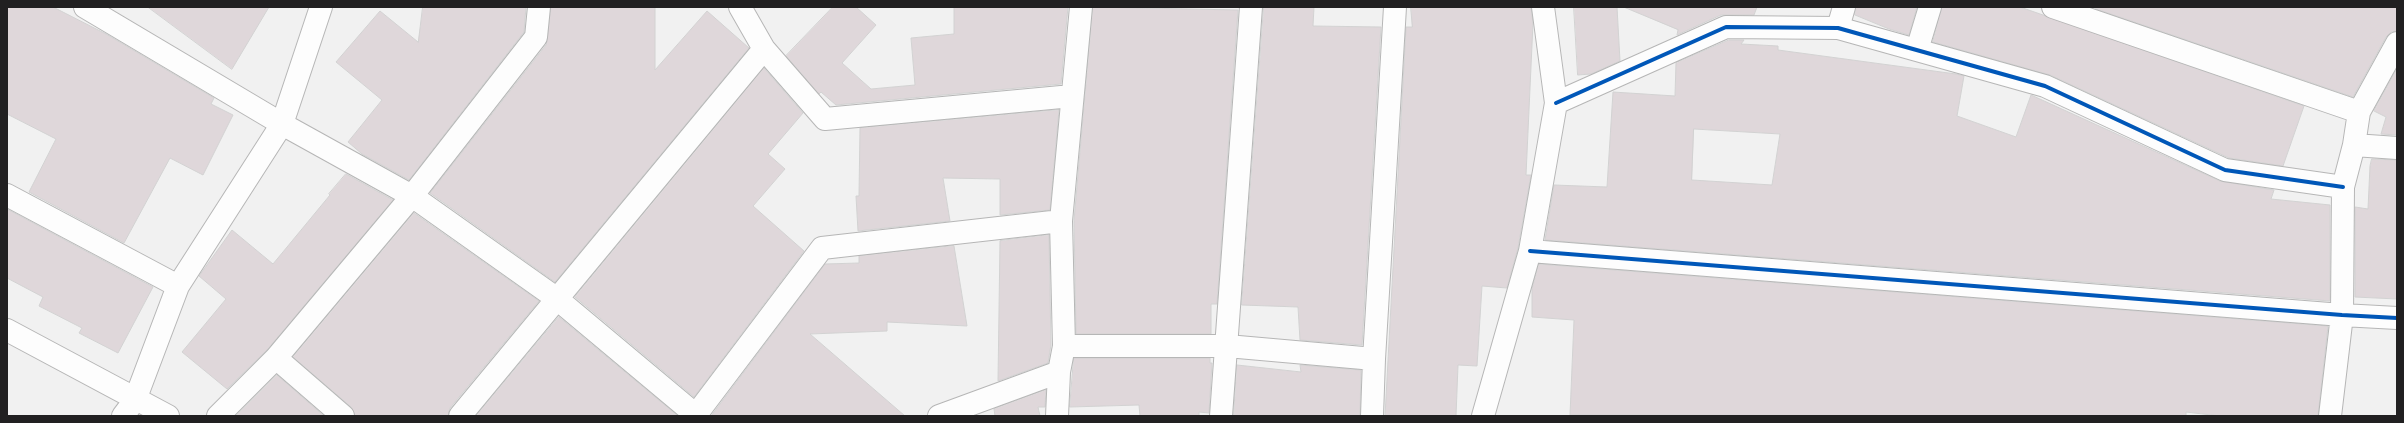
<!DOCTYPE html>
<style>
body{margin:0}
#map{position:relative;width:2404px;height:423px;overflow:hidden;background:#f1f1f1;font-family:"Space Grotesk",sans-serif}
canvas{display:block}
.frame{position:absolute;inset:0;border:8px solid #212021;pointer-events:none}
</style>
<div id="map">
<canvas width="2404" height="423"></canvas>
<div class="frame"></div>
</div>
<script>
const context = document.querySelector('canvas').getContext('2d');
context.lineJoin = 'round';
function fill(path, color) {
  context.fillStyle = color;
  context.fill(path, 'evenodd');
}
function stroke(path, color, width, dash) {
  context.strokeStyle = color;
  context.lineWidth = width;
  context.lineCap = dash ? 'butt' : 'round';
  context.setLineDash(dash || []);
  context.stroke(path);
}
const building = new Path2D(`
 M7 7H53L106 34 214 98 211 104 233 115 203 175 170 158 124 243 29 192 56 139 7 114Z
 M148 7H269L232 69Z
 M423 7H526L524 32 409 180 362 154 348 142 382 100 336 62 380 11 418 42Z
 M551 7H655V70L707 11 749 48 555 282 430 193 546 45Z
 M833 7H856L876 25 842 63 871 89 915 85 911 38 954 34V7H1068L1061 84 836 105 821 92 819 94 786 56Z
 M1093 7 1238 10 1217 304H1211V334H1076L1074 221Z
 M1264 7H1314L1313 26 1381 27 1362 345 1300 340 1298 307 1242 305Z
 M1411 7H1531L1533 23 1526 175H1531L1518 248 1507 288 1482 286 1477 366 1458 365 1456 416H1385L1406 27H1412Z
 M1574 7H1617L1620 61 1591 74 1578 75Z
 M1624 7H1757L1754 15H1721L1677 35 1678 30Z
 M1856 7H1917L1909 35 1889 29 1855 15Z
 M1942 7H2020L2304 106 2283 166 2229 158 2050 75 1933 42Z
 M2097 7H2397V31L2391 32 2386 37 2353 97 2096 9Z
 M1729 40H1744L1741 44 1778 46V50L1956 74 1964 76 1957 116 2016 137 2031 95 2220 181 2274 190 2271 199 2330 205V301L1545 240 1554 185 1607 187 1613 92 1675 96 1676 63ZM1694 129 1780 134 1772 185 1692 180Z
 M764 68 803 113 768 154 785 169 753 206 804 251 694 397 575 297Z
 M2397 69V135L2381 134 2386 117 2374 111Z
 M1059 110 1050 210 1000 215V179L943 178 950 221 858 231 856 196H859L860 128Z
 M2372 159 2397 160V299L2355 297V207L2368 209 2370 166Z
 M346 174 393 200 267 350 227 389 182 352 226 299 199 276 232 230 273 264 330 195 329 194Z
 M7 209 153 287 118 353 79 333 82 328 39 306 43 297 7 278Z
 M414 213 539 301 450 408 448 416H355L351 407 293 357Z
 M1049 235 1051 345 1048 363 998 381 1000 241Z
 M954 246 967 326 887 322V331L810 334 905 416H711L825 264 859 263V256Z
 M1539 264 2328 326 2318 416H2220L2186 412V416L1570 415 1574 320 1532 317V289Z
 M559 317 678 416H476Z
 M1074 358H1210V363H1212L1209 413 1199 412V416H1140L1139 405 1070 407Z
 M1237 365 1301 372 1300 365 1361 370 1360 416H1234Z
 M277 375 324 416H236Z
 M1046 390 1045 407H1038L1040 416H995L994 409Z`);
const street = new Path2D(`
 M85 7 282 124 412 196 556 298 697 416
 M740 7 764 49 825 119 1072 96
 M2053 7 2359 112
 M1838 28 1844 7
 M1917 50 1930 7
 M1556 103 1726 27 1838 28 2045 86 2225 170 2343 187
 M2354 145 2397 148
 M7 195 178 286
 M1530 251 2342 315 2397 318
 M7 330 168 416
 M1064 346H1227L1374 359
 M276 358 343 416
 M123 416 135 400 178 286 282 124 321 7
 M218 416 276 358 412 196 536 37 539 7
 M460 416 764 49
 M695 416 822 248 1061 221
 M939 416 1059 372
 M1057 416 1059 372 1064 346 1061 221 1081 7
 M1221 416 1251 7
 M1372 416 1374 359 1395 7
 M1483 416 1530 251 1556 103 1543 7
 M2330 416 2342 315 2343 187 2354 145 2359 112 2397 43`);
const cycleway = new Path2D(`
 M1556 103 1726 27 1838 28 2045 86 2225 170 2343 187
 M1530 251 2342 315 2397 318`);
fill(building, '#dfd7da');
stroke(building, '#d2d2d2', 1);
stroke(street, '#b6b6b6', 24);
stroke(street, '#fdfdfd', 22);
stroke(cycleway, '#0057b8', 4);
</script>
